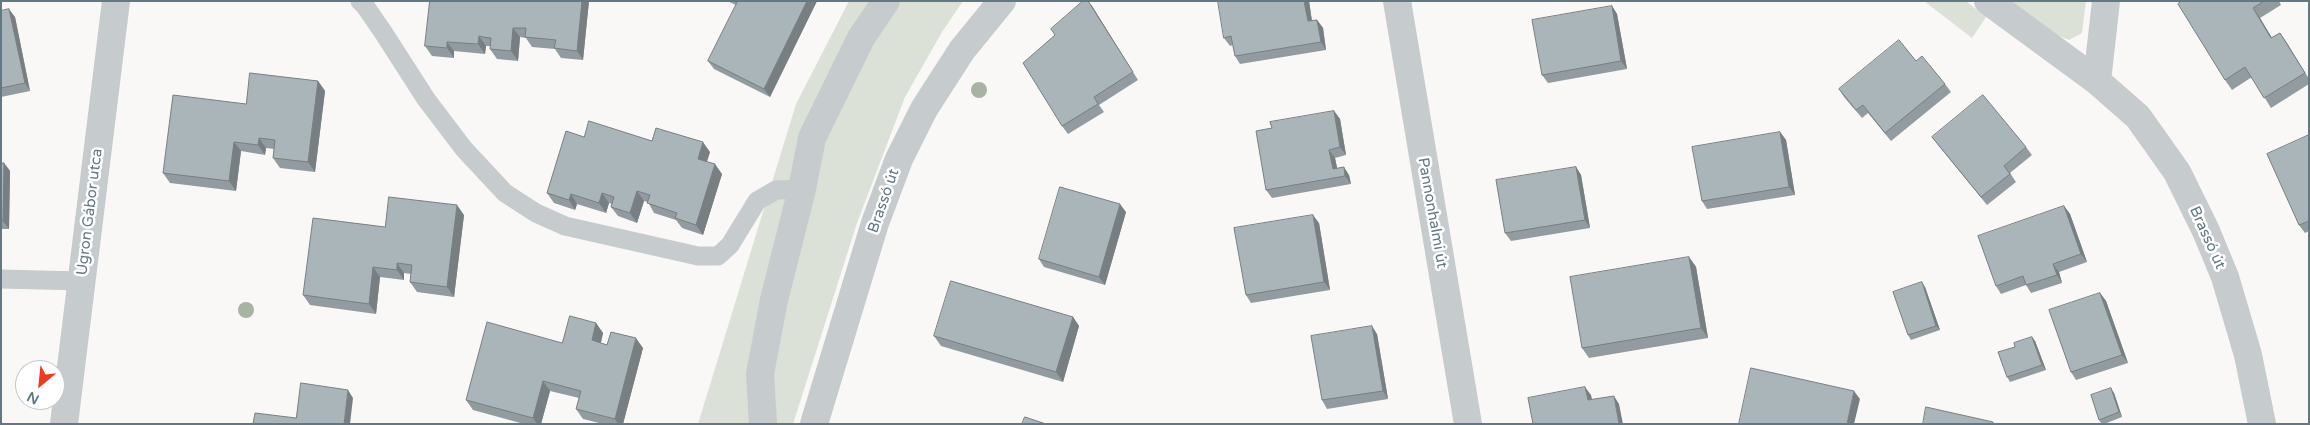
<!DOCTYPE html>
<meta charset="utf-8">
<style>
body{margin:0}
#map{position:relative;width:2310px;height:425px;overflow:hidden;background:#f9f8f6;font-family:"Varela Round",sans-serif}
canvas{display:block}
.frame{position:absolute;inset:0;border:2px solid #627883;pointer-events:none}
.north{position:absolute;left:15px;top:360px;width:50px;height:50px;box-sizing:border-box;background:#fff;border:1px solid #c0c9cd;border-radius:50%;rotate:208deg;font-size:14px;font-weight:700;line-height:20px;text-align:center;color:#627883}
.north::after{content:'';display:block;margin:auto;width:18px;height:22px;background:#ed3b22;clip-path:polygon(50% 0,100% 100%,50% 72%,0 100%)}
</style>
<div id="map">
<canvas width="2310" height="425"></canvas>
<div class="frame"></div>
<div class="north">N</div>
</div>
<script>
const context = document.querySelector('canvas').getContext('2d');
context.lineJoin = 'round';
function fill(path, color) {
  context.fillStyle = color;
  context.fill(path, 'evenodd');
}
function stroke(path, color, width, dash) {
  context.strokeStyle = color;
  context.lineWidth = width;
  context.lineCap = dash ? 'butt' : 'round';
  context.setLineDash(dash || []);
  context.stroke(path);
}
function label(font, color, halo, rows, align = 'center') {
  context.font = font + ' "Varela Round",sans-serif';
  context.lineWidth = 5;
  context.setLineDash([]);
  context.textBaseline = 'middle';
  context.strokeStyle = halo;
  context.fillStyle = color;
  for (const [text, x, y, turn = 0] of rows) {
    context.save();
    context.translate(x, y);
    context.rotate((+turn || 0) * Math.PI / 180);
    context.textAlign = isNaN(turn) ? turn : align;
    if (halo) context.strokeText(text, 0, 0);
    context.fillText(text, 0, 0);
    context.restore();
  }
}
const green = new Path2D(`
 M849 1H963L942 32 905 97 857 223 793 424H698L796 104Z
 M1924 1H1966L1986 17 1972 38Z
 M2011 1H2086L2082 33 2069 40 2057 35Z`);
const service = new Path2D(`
 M360 1 365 6 383 32 426 99 464 149 505 193 536 213 565 226 698 256H718L730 245 757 201 776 190 802 189
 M1 279 81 281`);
const minor = new Path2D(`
 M1397 1 1468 424
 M1988 1 2097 81 2138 117 2177 172 2206 231 2225 277 2248 355 2262 424
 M2097 81 2106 1
 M64 424 116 1
 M763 424 760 374 774 300 802 189 812 138 861 38 886 1
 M814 424 875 223 899 159 924 109 962 50 1002 1`);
const trees = [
 [979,90],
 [246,310]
];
const wall = new Path2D(`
 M430 1H589L583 60 561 58 555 49 532 47 526 38 520 37 518 61 497 59 490 49 491 46H486L485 54 454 51V58L432 56 425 46Z
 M727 1H817L770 97 714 69 708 61 736 5Z
 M1309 1 1312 21 1317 20 1323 28 1326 50 1240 64 1235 56 1233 45 1230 46 1224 38Z
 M2182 1H2279L2281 5 2260 18 2272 38 2280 33 2309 79V84L2271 108 2252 77 2232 90 2225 80Z
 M1092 6 1138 80 1099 105 1104 112 1068 134 1062 126Z
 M1612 6 1617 14 1627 69 1548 83 1542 75Z
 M1 11 15 17 30 91 1 97Z
 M1916 61 1945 84 1951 92 1891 141 1868 113 1862 118 1844 97 1839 89Z
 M318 81 325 91 315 172 280 168 273 158 274 149 266 148 265 155 241 151 236 191 170 183 163 173 246 104Z
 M1334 111 1340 119 1346 155 1335 158 1337 168 1349 175 1351 184 1272 198 1266 190 1272 128Z
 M1780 132 1786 140 1795 195 1707 209 1702 201Z
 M2309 135V231L2305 233 2299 225Z
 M584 137 652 141 710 152 707 162 722 174 703 235 682 228 676 220 654 213 648 202 644 201 637 223 618 216 611 207 612 204 609 203 606 213 577 204 575 210 554 203 547 193Z
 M1932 137 2026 147 2032 155 2010 173 2016 182 1987 205 1938 145Z
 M1 163H4L10 171 9 229H1Z
 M1576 167 1581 175 1590 228 1511 241 1505 233Z
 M2064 206 2070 214 2087 262 2059 272 2062 283 2031 293 2026 285 2001 294 1996 286Z
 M1126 212 1105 285 1044 267 1039 259Z
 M464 215 454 297 417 292 410 282 411 274 404 273V280L380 277 376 314 310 305 303 295Z
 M1319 223 1330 290 1251 303 1246 295Z
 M1689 257 1696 267 1708 338 1589 358 1582 348Z
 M1925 287 1940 330 1911 340 1908 335Z
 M2100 293 2106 301 2128 363 2076 380 2071 372Z
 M1073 317 1079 326 1063 382 941 346 934 336Z
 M596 323 603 333 601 343 607 345 643 348 623 424H603L583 419 576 409 579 398 550 391 541 424H524L473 410 466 400Z
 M1377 334 1388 399 1327 409 1322 400Z
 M2032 337 2035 341 2046 370 2010 382 2007 377 2015 347Z
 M2114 393 2122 417 2104 424H2102L2099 420Z`);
const shadedWall = new Path2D(`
 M582 1H589L583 60 577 51Z
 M807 1H817L770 97 764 89Z
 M1088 1 1092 6 1138 80 1133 72Z
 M1304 1H1309L1313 29 1308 21Z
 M1612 6 1617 14 1627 69 1621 61Z
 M2253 8 2260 18 2278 48 2271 38Z
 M9 9 15 17 30 91 25 83Z
 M1317 20 1323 28 1326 50 1321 42Z
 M513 28 520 37 518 61 511 51Z
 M2280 33 2287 43 2309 79 2305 73Z
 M479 36 486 46 485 54 478 44Z
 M447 42 454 51V58L447 48Z
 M318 81 325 91 315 172 308 162Z
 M1334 111 1340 119 1346 155 1340 147Z
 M1780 132 1786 140 1795 195 1789 187Z
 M259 138 266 148 265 155 258 145Z
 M234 142 241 151 236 191 229 181Z
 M703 142 710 152 704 169 698 159Z
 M1329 150 1335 158 1339 177 1333 169Z
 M4 163 10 171 9 229 3 221Z
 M715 164 722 174 703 235 696 225Z
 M1344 167 1349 175 1351 184 1345 176Z
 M1576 167 1581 175 1590 228 1585 220Z
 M637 191 644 201 637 223 630 213Z
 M602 193 609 203 606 213 599 203Z
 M571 194 577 204 575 210 569 200Z
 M1120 204 1126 212 1105 285 1099 277Z
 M457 205 464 215 454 297 447 287Z
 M2064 206 2070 214 2087 262 2081 254Z
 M1313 215 1319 223 1330 290 1324 282Z
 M1689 257 1696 267 1708 338 1701 328Z
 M397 263 404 273V280L397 270Z
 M2053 264 2059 272 2062 283 2057 275Z
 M373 267 380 277 376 314 369 304Z
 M1922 282 1925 287 1940 330 1936 326Z
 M2100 293 2106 301 2128 363 2122 355Z
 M1073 317 1079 326 1063 382 1056 372Z
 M596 323 603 333 599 350 592 340Z
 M1372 326 1377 334 1388 399 1383 391Z
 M2032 337 2035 341 2046 370 2042 365Z
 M636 338 643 348 623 424H618L615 419Z
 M543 381 550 391 541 424H537L533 418Z
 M1585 387 1591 395 1594 408 1588 400Z
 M2111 388 2114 393 2122 417 2119 412Z
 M348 390 353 398 350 424H344Z
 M1854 391 1860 399 1854 424H1847Z
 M1614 396 1619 404 1623 424H1619Z`);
const building = new Path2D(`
 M430 1H582L577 51 554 48 556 40 525 37 526 28H513L511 51 490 49 491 38 483 37 479 36 478 44 447 42V48L425 46Z
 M738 1H807L764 89 708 61Z
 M1083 1H1088L1133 72 1094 97 1098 104 1062 126 1023 63 1055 35 1051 29Z
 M1218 1H1304L1308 21 1317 20 1321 42 1235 56 1231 36 1224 38Z
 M2182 1H2264L2253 8 2271 38 2280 33 2305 73 2264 98 2245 67 2225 80 2178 4Z
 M1612 6 1621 61 1542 75 1532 20Z
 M9 9 25 83 1 88V11Z
 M1899 40 1916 61 1922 56 1945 84 1885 133 1863 105 1856 110 1839 89Z
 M250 73 318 81 308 162 273 158 275 140 259 138 258 145 234 142 229 181 163 173 173 95 246 104Z
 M1983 95 2026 147 2004 166 2010 174 1981 197 1932 137Z
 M1334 111 1340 147 1329 150 1333 169 1344 167 1345 176 1266 190 1256 131 1272 128 1270 122Z
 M589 121 652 141 656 128 703 142 698 159 715 164 696 225 675 218 677 213 647 203 650 195 637 191 630 213 611 207 614 197 602 193 599 203 571 194 569 200 547 193 566 131 584 137Z
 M1780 132 1789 187 1702 201 1692 147Z
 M2309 135V221L2299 225 2267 154Z
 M1 163H4L3 221H1Z
 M1576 167 1585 220 1505 233 1496 180Z
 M1060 187 1120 204 1099 277 1039 259Z
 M389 197 457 205 447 287 410 282 412 265 397 263V270L373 267 369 304 303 295 313 218 385 227Z
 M2064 206 2081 254 2053 264 2057 275 2026 285 2023 276 1996 286 1978 236Z
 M1313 215 1324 282 1246 295 1234 228Z
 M1689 257 1701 328 1582 348 1570 277Z
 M951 281 1073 317 1056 372 934 336Z
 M1922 282 1936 326 1908 335 1893 292Z
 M2100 293 2122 355 2071 372 2049 310Z
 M570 316 596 323 592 340 607 345 611 332 636 338 615 419 576 409 581 391 543 381 533 418 466 400 487 322 562 343Z
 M1372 326 1383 391 1322 400 1311 336Z
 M2032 337 2042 365 2007 377 1998 352 2015 347 2014 343Z
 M1751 368 1854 391 1847 424H1739Z
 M301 383 348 390 344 424H253L255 413 296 418Z
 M1585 387 1588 400 1614 396 1619 424H1533L1528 398Z
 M2111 388 2119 412 2099 420 2091 395Z
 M1926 407 1993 422V424H1923Z
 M1025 417 1046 424H1022Z`);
const streetNames = [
 ["Brassó út",884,201,-71],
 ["Ugron Gábor utca",90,212,-83],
 ["Pannonhalmi út",1432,213,80],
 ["Brassó út",2207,238,66]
];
fill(green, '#dbe1d7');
stroke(service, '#c6cbce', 19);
stroke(minor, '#c6cbce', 28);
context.fillStyle = '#a9b3a4';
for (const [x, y] of trees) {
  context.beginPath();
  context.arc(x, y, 8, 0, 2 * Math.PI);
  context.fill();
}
fill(wall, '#929ca0');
fill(shadedWall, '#777f82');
fill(building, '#aab5ba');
stroke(building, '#777f82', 1);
label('15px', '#627883', '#fff', streetNames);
</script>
